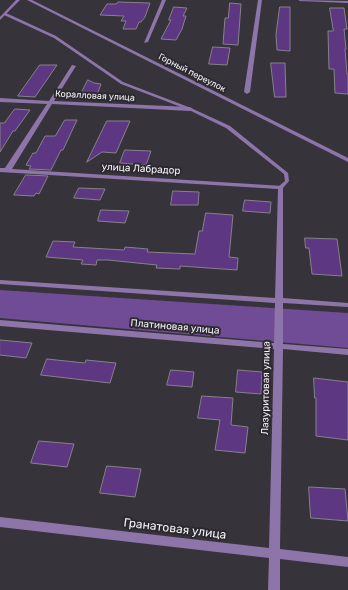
<!DOCTYPE html>
<meta charset="utf-8">
<style>
body{margin:0}
canvas{display:block;background:#36333a}
</style>
<canvas width="348" height="590"></canvas>
<script>
const context = document.querySelector('canvas').getContext('2d');
context.lineJoin = 'round';
function fill(path, color) {
  context.fillStyle = color;
  context.fill(path, 'evenodd');
}
function stroke(path, color, width, dash) {
  context.strokeStyle = color;
  context.lineWidth = width;
  context.lineCap = dash ? 'butt' : 'round';
  context.setLineDash(dash || []);
  context.stroke(path);
}
function label(font, color, halo, rows, align = 'center') {
  context.font = font + ' Rubik,sans-serif';
  context.lineWidth = 4;
  context.setLineDash([]);
  context.textBaseline = 'middle';
  context.strokeStyle = halo;
  context.fillStyle = color;
  for (const [text, x, y, turn = 0] of rows) {
    context.save();
    context.translate(x, y);
    context.rotate((+turn || 0) * Math.PI / 180);
    context.textAlign = isNaN(turn) ? turn : align;
    if (halo) context.strokeText(text, 0, 0);
    context.fillText(text, 0, 0);
    context.restore();
  }
}
const forest = new Path2D(`
 M0 290 348 313V348L0 318Z`);
const building = new Path2D(`
 M118 2 150 3 145 17 141 22H139L136 29H123L126 21H121L124 16 100 15 107 4H116Z
 M230 3 241 4 238 45 223 44 225 18H228Z
 M174 7 187 8 183 16H186L182 29 176 40 161 39 171 20H169Z
 M280 7H290V51L277 50 276 35Z
 M330 8H344L347 29H344L346 49H345L347 74H348V94L335 93 334 69H329L328 31H333Z
 M213 47 230 48 227 65 209 64Z
 M271 63H285L286 97H275Z
 M40 65H57L35 97 18 96Z
 M88 80 94 83 101 84 97 95 81 94Z
 M15 109 30 110 15 131H13L0 152V123H4Z
 M65 120H77L63 150H61L51 170 29 169 31 166 26 165 33 153H36L45 136H55Z
 M107 121H130L116 153 102 152 87 162Z
 M125 150 151 151 146 165 120 163Z
 M26 175 48 176 39 194 36 193 34 196 14 195Z
 M79 188 105 189 100 200 74 198Z
 M173 191 199 192 198 205H171Z
 M245 200 271 202 270 213 243 211Z
 M101 210 129 211 125 223 98 221Z
 M206 213 233 215 229 257 238 258 237 270 180 266V269L156 268 157 265 108 260H97L96 265 81 264 83 260 46 257 53 241 75 242 73 247 124 250 125 247 148 249 147 252 195 254 199 231H202Z
 M305 238 337 239 342 276 312 274 309 248H306Z
 M0 340 32 343 26 358 0 355Z
 M47 359 85 363 86 360 116 363 110 383 41 375Z
 M171 370 194 372 192 387 167 385Z
 M238 370 262 372 261 394 236 392Z
 M314 378 348 382V440L316 436V398H315Z
 M202 396 233 398 231 425 248 427 245 453 215 450 220 420 198 418Z
 M39 441 74 444 67 467 31 463Z
 M107 466 141 469 135 497 100 493Z
 M309 487 345 489 348 521 311 518Z`);
const service = new Path2D(`
 M4 13H6L56 36 123 82 191 108 230 126 288 173 289 181 283 188H279V186L285 181 284 174 226 128 189 110 121 84 54 38 4 15Z`);
const minor = new Path2D(`
 M162 0H166L148 42 144 43Z
 M258 0H262L250 92 247 94 244 92Z
 M298 0 348 1V3L300 1Z
 M72 65 76 66 54 101 190 107 193 109 190 111 52 104 12 169 283 186V298L348 303V307L283 303V344L348 349V355L283 349 280 549 348 557V567L280 559V590H268L269 558 0 527V517L269 548 274 349 0 326V320L274 343 275 303 0 284V280L275 298 278 189 0 172V168H5L47 104 0 102V98L49 101Z`);
const tertiary = new Path2D(`
 M16 0H20L0 20V17Z
 M27 0H32L348 158V162Z`);
const farStreetnames = [
 ["Горный переулок",192,73,27],
 ["Коралловая улица",95,96,3]
];
const streetNames = [
 ["улица Лабрадор",141,169,3],
 ["Платиновая улица",175,327,5],
 ["Лазуритовая улица",266,388,-89]
];
const nearStreetnames = [
 ["Гранатовая улица",175,529,7]
];
fill(forest, '#704b96');
fill(building, '#5d3781');
stroke(building, '#85828a', 1);
fill(service, '#8d74a9');
fill(minor, '#8d74a9');
fill(tertiary, '#8d74a9');
label('9px', '#f5f3f7', '#2c2930', farStreetnames);
label('10px', '#f5f3f7', '#2c2930', streetNames);
label('12px', '#f5f3f7', '#2c2930', nearStreetnames);
</script>
